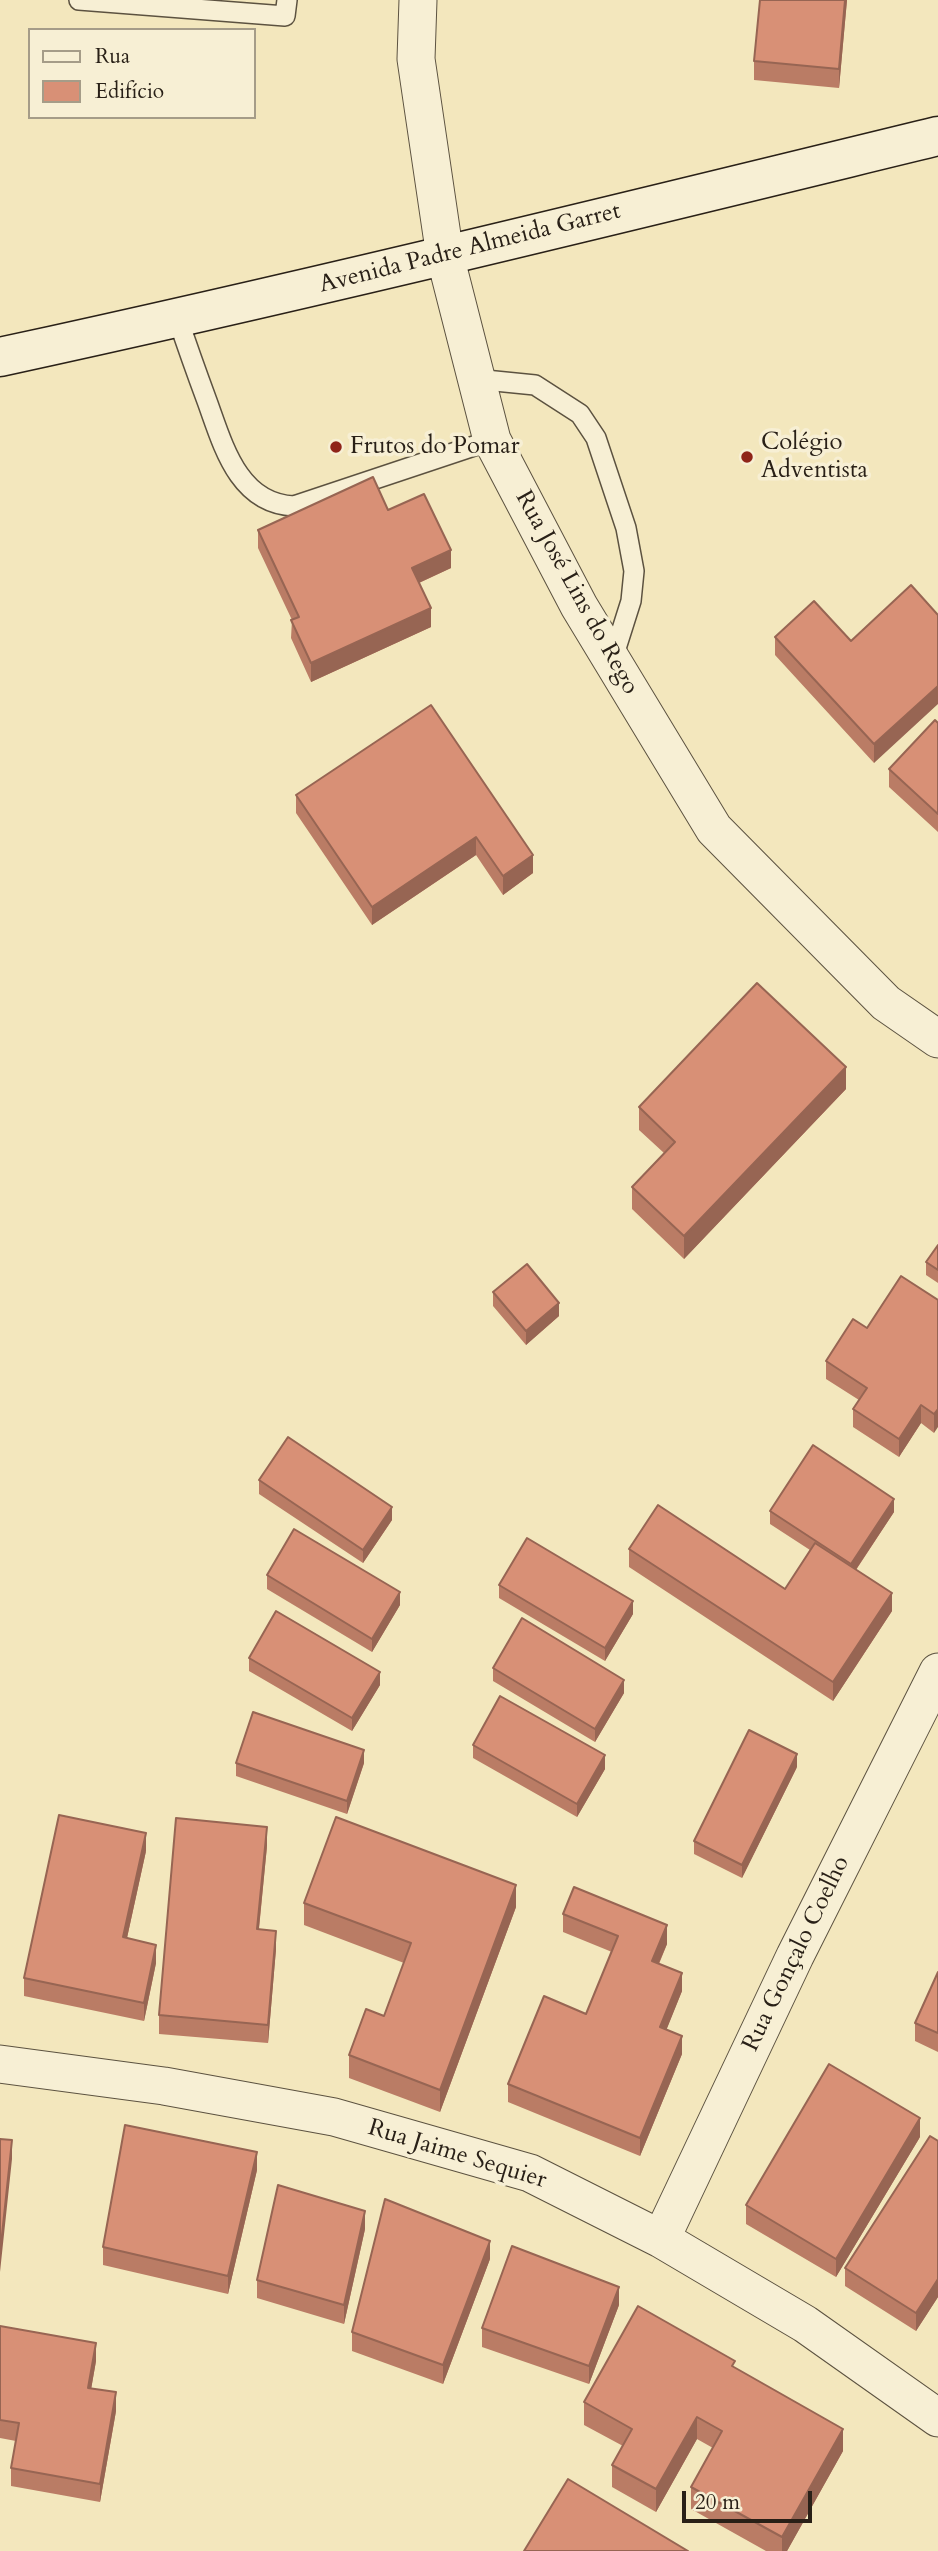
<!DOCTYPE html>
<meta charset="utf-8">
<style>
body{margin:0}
#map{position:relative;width:938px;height:2551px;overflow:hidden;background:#f3e7bd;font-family:Cardo,serif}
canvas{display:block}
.legend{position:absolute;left:28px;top:28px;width:228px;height:91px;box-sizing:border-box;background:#f7efd4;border:2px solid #a59c88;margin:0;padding:9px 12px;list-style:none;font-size:21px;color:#292017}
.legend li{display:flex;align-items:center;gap:14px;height:35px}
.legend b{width:35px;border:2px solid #a59c88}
.scale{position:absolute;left:682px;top:2491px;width:130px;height:32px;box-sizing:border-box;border:4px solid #292017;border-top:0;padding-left:9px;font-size:21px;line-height:24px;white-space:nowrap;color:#292017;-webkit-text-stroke:5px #f7efd4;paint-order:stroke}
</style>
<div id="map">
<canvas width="938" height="2551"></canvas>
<ul class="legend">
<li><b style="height:9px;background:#f7efd4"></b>Rua</li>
<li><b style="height:19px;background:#d89076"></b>Edifício</li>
</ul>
<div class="scale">20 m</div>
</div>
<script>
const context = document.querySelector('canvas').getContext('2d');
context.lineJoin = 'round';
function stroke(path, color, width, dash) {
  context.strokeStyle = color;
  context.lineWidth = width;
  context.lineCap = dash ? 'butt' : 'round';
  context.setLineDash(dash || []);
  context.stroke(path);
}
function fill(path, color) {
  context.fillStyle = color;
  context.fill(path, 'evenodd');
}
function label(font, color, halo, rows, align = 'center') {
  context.font = font + ' Cardo,serif';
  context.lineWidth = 7;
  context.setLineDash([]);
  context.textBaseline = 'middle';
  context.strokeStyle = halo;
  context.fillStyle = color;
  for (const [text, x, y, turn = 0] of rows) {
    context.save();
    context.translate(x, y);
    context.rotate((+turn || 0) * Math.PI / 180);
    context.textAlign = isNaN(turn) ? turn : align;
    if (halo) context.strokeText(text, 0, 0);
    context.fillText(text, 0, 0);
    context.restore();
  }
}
const service = new Path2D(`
 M79 0 285 16 287 0
 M178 319C187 346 197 374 207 401 223 445 238 504 294 506L492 440
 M475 379 535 385 580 414 596 438 626 528 634 571 631 601 612 661`);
const minor = new Path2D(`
 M418 0 416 59 445 256 492 440 579 606 714 829 886 1003 938 1039
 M0 2064 164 2086 334 2117 530 2173 661 2239 805 2324 938 2418
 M661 2239 795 1956 938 1672`);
const secondary = new Path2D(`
 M0 357C314 289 626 212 938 136`);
const wall = new Path2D(`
 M760 0H847L839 88 754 80V61Z
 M388 510 451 568 419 583 431 627 311 682 291 638 292 620 258 548V530Z
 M911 585 874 763 775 655V637L851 641Z
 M431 705 533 873 503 895 476 855 372 925 296 813V795Z
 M938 723V832L889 787V769Z
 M846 1089 684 1259 632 1209V1187L664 1153 639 1130V1107Z
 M938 1245V1283L926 1275V1262Z
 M493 1292 559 1316 526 1345 493 1306Z
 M938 1300 934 1433 921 1423 899 1457 853 1427V1409L859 1400 826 1379V1361L867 1328Z
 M259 1480 392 1520 363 1563 259 1494Z
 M770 1511 894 1512 856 1570 892 1611 833 1701 629 1567V1549L785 1589 810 1550 770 1524Z
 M267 1575 400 1605 372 1652 267 1589Z
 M499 1585 633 1614 605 1661 499 1598Z
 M249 1658 380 1685 352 1731 249 1671Z
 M493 1668 624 1693 595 1742 493 1681Z
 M473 1745 605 1769 577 1817 473 1758Z
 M236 1763H364L347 1814 236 1776Z
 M797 1767 742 1878 694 1854V1841Z
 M267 1846 259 1929 276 1949 268 2043 159 2034V2015Z
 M146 1851 127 1938 156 1963 144 2021 24 1996V1978Z
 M304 1903 516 1907 440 2112 349 2078V2055L384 2016 404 1963 304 1925Z
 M563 1914 667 1944 659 1964 682 1991 666 2030 682 2054 640 2156 508 2102V2084L586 2014 612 1952 563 1932Z
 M938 1972V2052L915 2041V2023Z
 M920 2137 836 2277 746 2224V2205Z
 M938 2141V2297L916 2331 845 2286V2268Z
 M257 2170 228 2294 103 2265V2247Z
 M365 2229 344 2324 257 2298V2280Z
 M490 2259 443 2384 352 2351V2332Z
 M619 2305 589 2384 482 2347V2328Z
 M0 2326 96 2361 91 2389 116 2411 100 2502 11 2486V2468L16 2441 0 2438Z
 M735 2368 843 2451 787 2551H766L691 2509V2487L713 2448 697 2439 656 2512 612 2487V2465L623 2446 584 2425V2402Z`);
const shadedWall = new Path2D(`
 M845 0H847L839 88V69Z
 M451 550V568L412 586V568Z
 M431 608V627L311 682V663Z
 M938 686V704L874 763V744Z
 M476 837V855L372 925V907Z
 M533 855V873L503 895V876Z
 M846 1067V1089L684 1259V1236Z
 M559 1303V1316L526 1345V1331Z
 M921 1405V1423L899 1457V1439Z
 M938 1409V1427L934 1433V1414Z
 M894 1499V1512L851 1577V1564Z
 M392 1507V1520L363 1563V1550Z
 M400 1592V1605L372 1652V1639Z
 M892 1593V1611L833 1701V1682Z
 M633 1601V1614L605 1661V1648Z
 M380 1672V1685L352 1731V1718Z
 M624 1680V1693L595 1742V1729Z
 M364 1750V1763L347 1814V1801Z
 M797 1754V1767L742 1878V1865Z
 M605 1755V1769L577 1817V1804Z
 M267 1827V1846L257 1947V1929Z
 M146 1833V1851L123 1956V1937Z
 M516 1885V1907L440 2112V2090Z
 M667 1925V1944L652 1979V1961Z
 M276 1931V1949L268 2043V2025Z
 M156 1945V1963L144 2021V2003Z
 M682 1973V1991L660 2046V2027Z
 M682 2036V2054L640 2156V2138Z
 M920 2118V2137L836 2277V2259Z
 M12 2140V2159L0 2272V2254Z
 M257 2152V2170L228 2294V2276Z
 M365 2211V2229L344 2324V2305Z
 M490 2241V2259L443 2384V2365Z
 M938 2279V2297L916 2331V2313Z
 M619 2287V2305L589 2384V2366Z
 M96 2343V2361L88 2407V2388Z
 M116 2392V2411L100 2502V2484Z
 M697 2417V2439L656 2512V2489Z
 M843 2429V2451L787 2551H782V2537Z`);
const building = new Path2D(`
 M760 0H845L839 69 754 61Z
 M373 477 388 510 424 494 451 550 412 568 431 608 311 663 291 620 299 617 258 530Z
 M911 585 938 615V686L874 744 775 637 814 601 851 641Z
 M431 705 533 855 503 876 476 837 372 907 296 795Z
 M935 720 938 723V814L889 769Z
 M757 983 846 1067 684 1236 632 1187 675 1142 639 1107Z
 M938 1245V1270L926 1262Z
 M527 1264 559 1303 526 1331 493 1292Z
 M901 1276 938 1300V1409L934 1414 921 1405 899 1439 853 1409 867 1388 826 1361 853 1319 867 1328Z
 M288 1437 392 1507 363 1550 259 1480Z
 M813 1445 894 1499 851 1564 770 1511Z
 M658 1505 785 1589 815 1543 892 1593 833 1682 629 1549Z
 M294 1529 400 1592 372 1639 267 1575Z
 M527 1538 633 1601 605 1648 499 1585Z
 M276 1611 380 1672 352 1718 249 1658Z
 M522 1618 624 1680 595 1729 493 1668Z
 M500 1696 605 1755 577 1804 473 1745Z
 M253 1712 364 1750 347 1801 236 1763Z
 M749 1730 797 1754 742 1865 694 1841Z
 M59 1815 146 1833 123 1937 156 1945 144 2003 24 1978Z
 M336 1817 516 1885 440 2090 349 2055 366 2009 384 2016 411 1943 304 1903Z
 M176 1818 267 1827 257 1929 276 1931 268 2025 159 2015Z
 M574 1887 667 1925 652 1961 682 1973 660 2027 682 2036 640 2138 508 2084 544 1996 586 2014 618 1936 563 1914Z
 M938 1972V2033L915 2023Z
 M829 2064 920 2118 836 2259 746 2205Z
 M125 2125 257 2152 228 2276 103 2247Z
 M930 2136 938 2141V2279L916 2313 845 2268Z
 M0 2139 12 2140 0 2254Z
 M278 2185 365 2211 344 2305 257 2280Z
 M385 2199 490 2241 443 2365 352 2332Z
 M512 2246 619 2287 589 2366 482 2328Z
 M638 2306 735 2361 732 2366 843 2429 782 2537 691 2487 722 2431 697 2417 656 2489 612 2465 632 2429 584 2402Z
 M0 2326 96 2343 88 2388 116 2392 100 2484 11 2468 19 2423 0 2420Z
 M568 2479 688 2551H524Z`);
const markers = [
 [336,447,7,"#8f2418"],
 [747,457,7,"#8f2418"]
];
const streetNames = [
 ["Avenida Padre Almeida Garret",470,249,-14],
 ["Rua José Lins do Rego",576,593,61],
 ["Rua Gonçalo Coelho",797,1954,-64],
 ["Rua Jaime Sequier",457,2155,17]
];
const poiNames = [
 ["Colégio",761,443],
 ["Adventista",761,471],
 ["Frutos do Pomar",350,447]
];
stroke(service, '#5c5240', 22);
stroke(minor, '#5c5240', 39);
stroke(secondary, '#292017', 41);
stroke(service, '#f7efd4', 19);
stroke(minor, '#f7efd4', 37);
stroke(secondary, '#f7efd4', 38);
fill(wall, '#ba7c65');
fill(shadedWall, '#976553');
fill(building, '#d89076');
stroke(building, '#976553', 2);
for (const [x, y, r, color] of markers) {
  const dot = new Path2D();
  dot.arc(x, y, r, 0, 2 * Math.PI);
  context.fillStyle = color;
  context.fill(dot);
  stroke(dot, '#f7efd4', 2.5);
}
label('24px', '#292017', '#f7efd4', streetNames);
label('24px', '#292017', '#f7efd4', poiNames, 'left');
</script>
